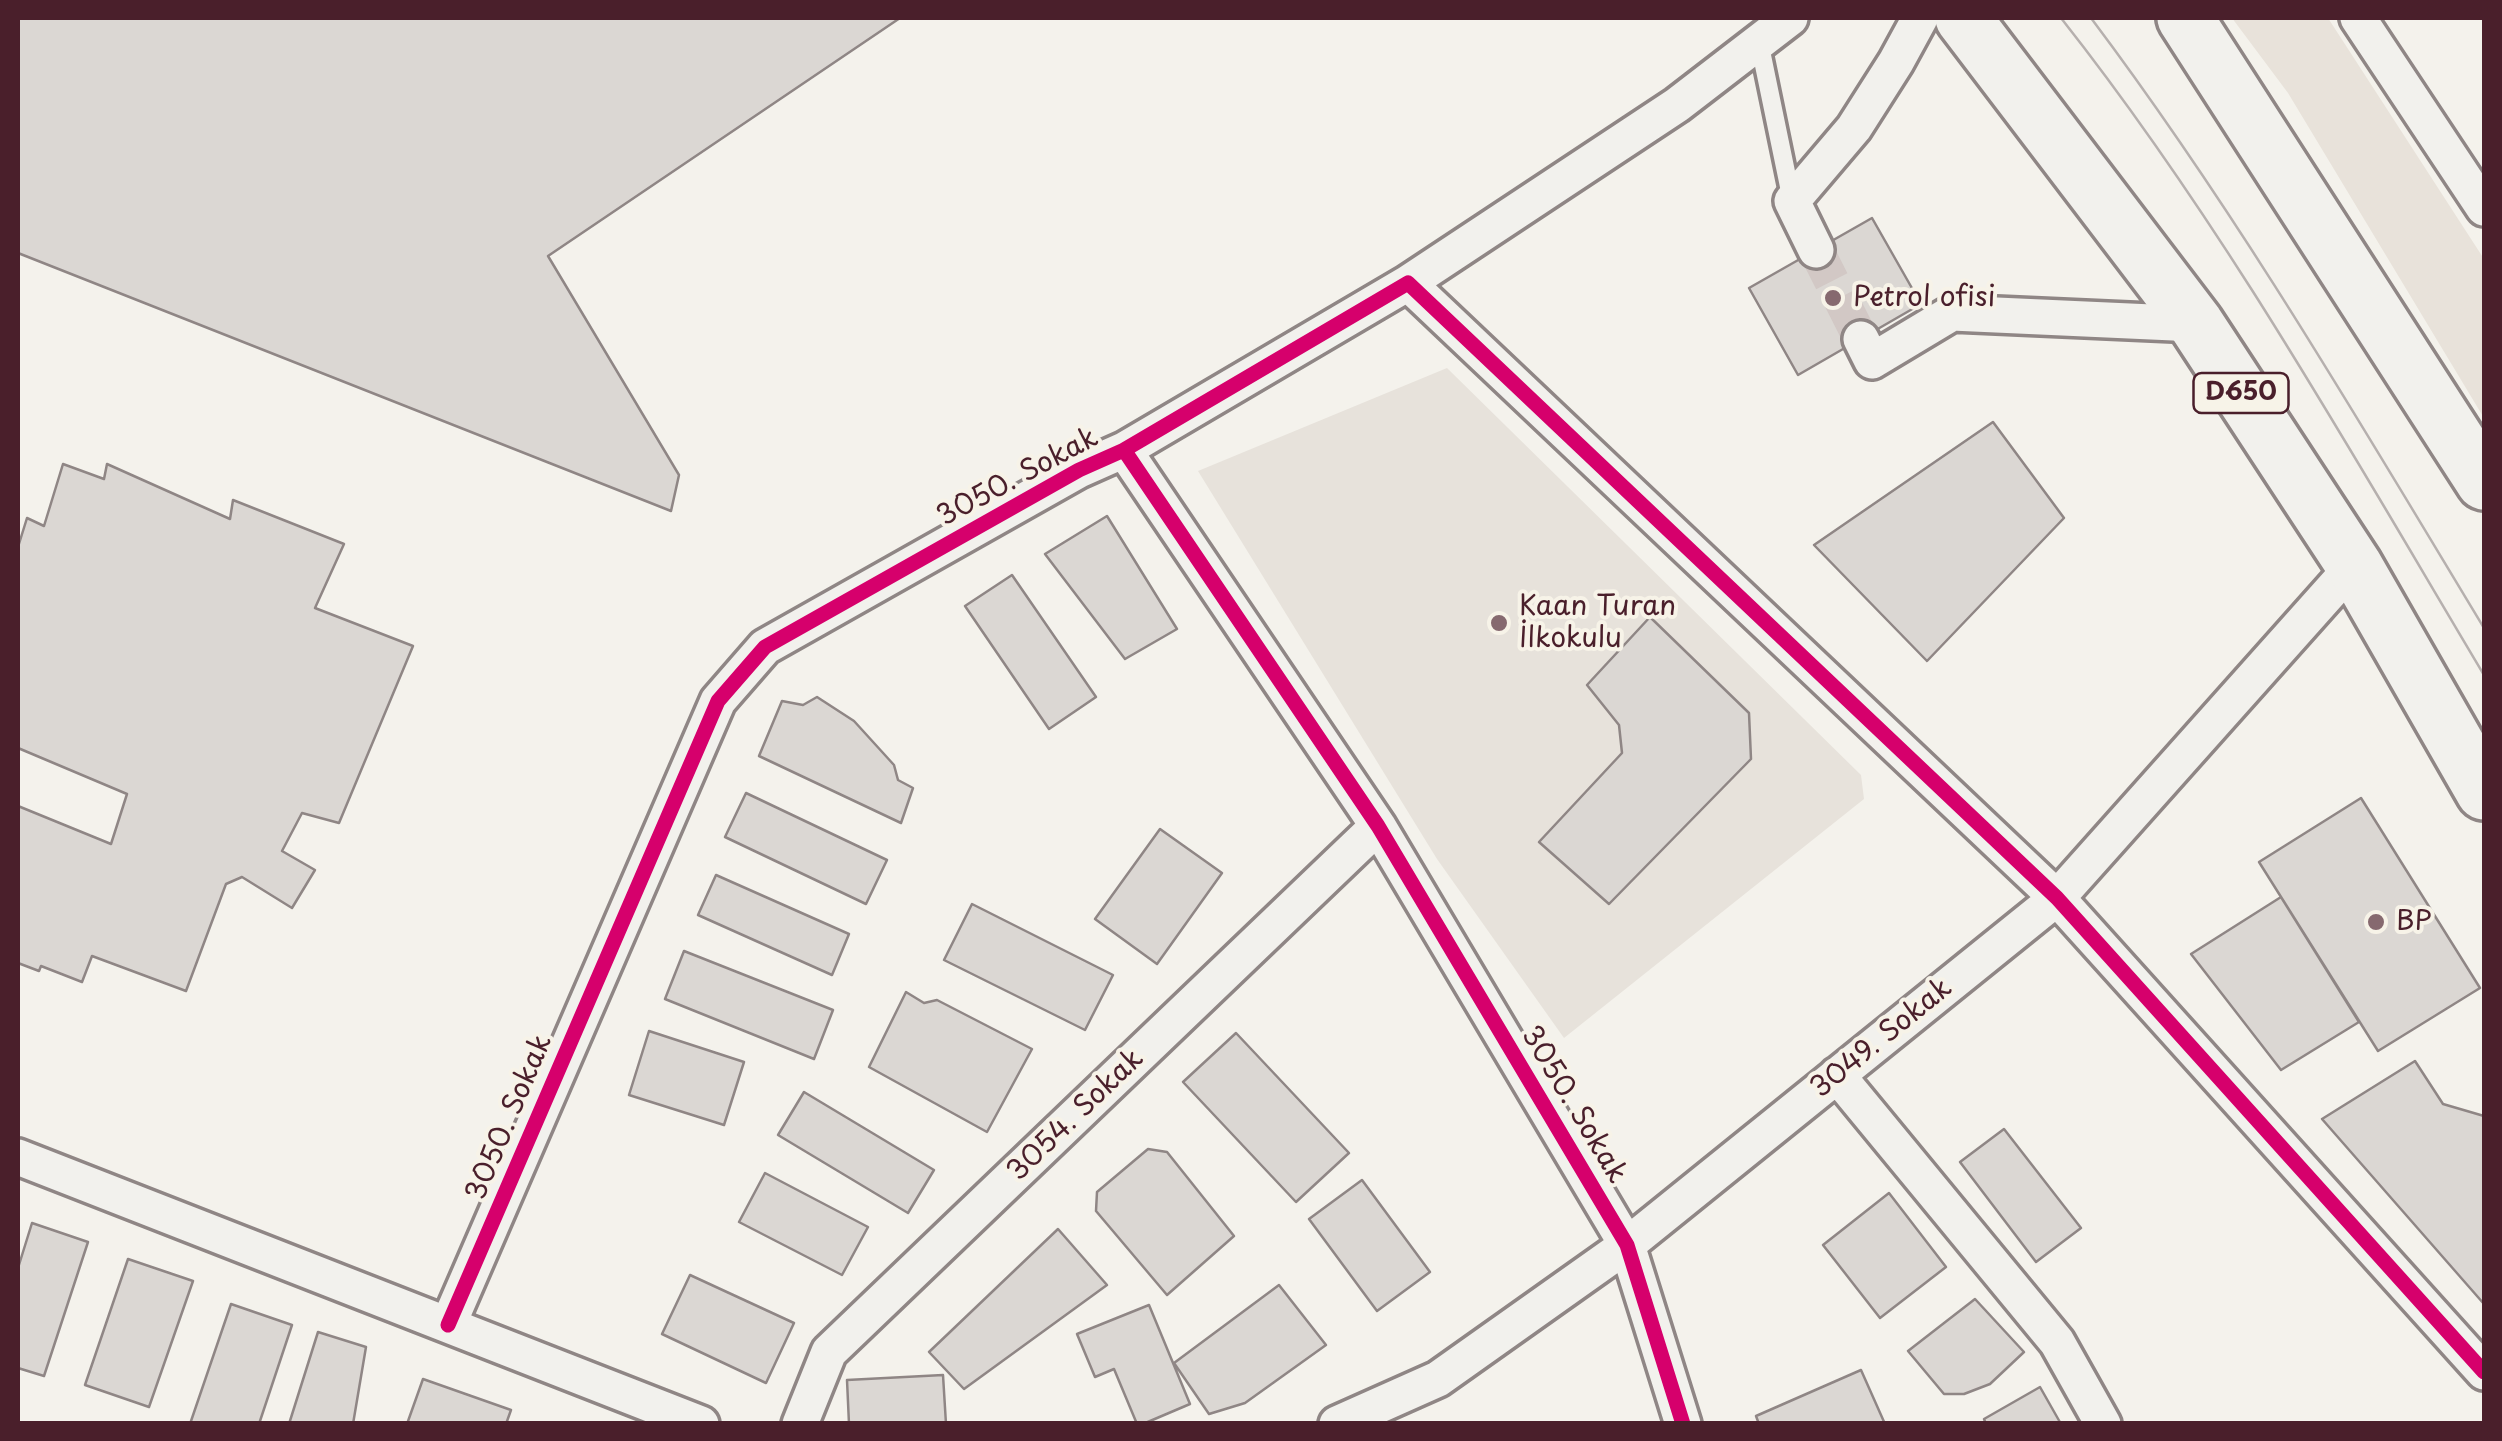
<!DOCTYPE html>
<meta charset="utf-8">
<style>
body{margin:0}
#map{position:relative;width:2502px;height:1441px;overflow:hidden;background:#f4f2ec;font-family:"Playpen Sans",sans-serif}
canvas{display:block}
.frame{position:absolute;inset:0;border:20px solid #4a1f2b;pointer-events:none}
</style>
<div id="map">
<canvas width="2502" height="1441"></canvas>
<div class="frame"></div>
</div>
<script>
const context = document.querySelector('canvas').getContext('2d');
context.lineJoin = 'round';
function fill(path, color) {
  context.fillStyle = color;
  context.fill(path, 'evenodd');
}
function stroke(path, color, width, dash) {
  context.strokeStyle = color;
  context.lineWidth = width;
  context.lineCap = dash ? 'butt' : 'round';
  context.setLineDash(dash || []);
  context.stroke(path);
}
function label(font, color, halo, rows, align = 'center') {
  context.font = font + ' "Playpen Sans",sans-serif';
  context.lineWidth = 8;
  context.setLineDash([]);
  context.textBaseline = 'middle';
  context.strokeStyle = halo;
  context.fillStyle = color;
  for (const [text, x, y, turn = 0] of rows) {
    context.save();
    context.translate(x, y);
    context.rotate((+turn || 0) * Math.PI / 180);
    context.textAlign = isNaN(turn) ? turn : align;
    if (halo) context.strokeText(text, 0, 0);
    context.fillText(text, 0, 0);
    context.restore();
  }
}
const built = new Path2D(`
 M1447 368 1861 775 1864 799 1564 1038 1437 859 1198 471Z`);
const green = new Path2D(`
 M2232 18H2328L2484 259V418L2288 93Z`);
const building = new Path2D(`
 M18 18H900L548 256 679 475 671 511 18 253Z
 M1872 218 1921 304 1798 375 1749 288Z
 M1993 422 2064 518 1927 661 1814 545Z
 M63 464 104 479 107 464 230 519 233 500 344 544 315 608 413 646 339 823 302 813 282 851 315 870 292 908 242 877 226 884 186 991 92 956 82 982 41 966 39 971 18 963V806L111 844 127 794 18 748V547L27 518 44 526Z
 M1107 516 1177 629 1125 659 1045 554Z
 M1012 575 1096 697 1049 729 965 606Z
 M1650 617 1749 713 1751 759 1609 904 1539 842 1622 753 1619 725 1587 685Z
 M817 697 854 721 894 765 898 780 913 788 901 823 759 756 782 701 803 705Z
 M746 793 887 860 866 904 725 837Z
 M2361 798 2480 988 2378 1051 2259 862Z
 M1160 829 1222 873 1157 964 1095 919Z
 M716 875 849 934 832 975 698 915Z
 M2281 897 2359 1022 2281 1070 2191 954Z
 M972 904 1113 975 1085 1030 944 960Z
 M684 951 833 1010 814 1059 665 999Z
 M906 992 924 1003 937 1000 1032 1049 987 1132 869 1067Z
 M649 1031 744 1062 724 1125 629 1095Z
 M1236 1033 1349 1153 1296 1202 1183 1082Z
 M2415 1061 2443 1104 2484 1116V1304L2322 1119Z
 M804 1092 934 1170 908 1213 778 1135Z
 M2004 1129 2081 1228 2036 1262 1960 1162Z
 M1148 1149 1167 1152 1234 1236 1167 1295 1096 1211 1097 1192Z
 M765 1173 868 1227 842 1275 739 1222Z
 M1362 1180 1430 1272 1377 1311 1309 1219Z
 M1889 1193 1946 1267 1880 1318 1823 1245Z
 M32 1223 88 1242 44 1376 18 1368V1268Z
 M1058 1229 1107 1285 964 1389 929 1352Z
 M128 1259 193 1281 149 1407 85 1385Z
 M690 1275 794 1323 766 1383 662 1334Z
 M1279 1285 1326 1345 1245 1403 1209 1414 1174 1363Z
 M1975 1299 2024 1352 1990 1384 1964 1394H1944L1908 1351Z
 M231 1304 292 1325 259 1424H190Z
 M1149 1305 1190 1404 1143 1424H1137L1114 1369 1095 1377 1077 1334Z
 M318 1332 366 1347 353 1424H289Z
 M1861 1370 1885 1424H1759L1756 1416Z
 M943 1375 946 1424H849L847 1380Z
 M423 1379 511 1410 506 1424H407Z
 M2040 1387 2061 1424H1986L1984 1419Z`);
const streetTunnel = new Path2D(`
 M1816 250 1861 339`);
const lane = new Path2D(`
 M1759 41 1792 201`);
const street = new Path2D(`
 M2358 18 2484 208
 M1816 250 1792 201 1854 128 1896 62 1920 18
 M1408 283 1677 105 1790 18
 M1861 339 1872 361 1952 313 2196 324
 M1124 450 1408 283 2057 898 2484 1372
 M1837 1075 2057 1342 2103 1424
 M18 1157 701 1424
 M448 1325 718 701 765 647 1079 470 1124 450 1378 826 1627 1245 1683 1424
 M800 1424 829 1352 1378 826
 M1337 1424 1438 1379 1627 1245 2057 898 2354 565`);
const highway = new Path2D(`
 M1963 18 2196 324 2354 565 2484 792
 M2185 18 2484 482`);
const tram = new Path2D(`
 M2061 18C2222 222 2351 452 2484 675
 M2091 18C2236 211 2359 421 2484 628`);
const cycleway = new Path2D(`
 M1124 450 1408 283 2057 898 2484 1372
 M448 1325 718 701 765 647 1079 470 1124 450 1378 826 1627 1245 1683 1424`);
const markers = [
 [1833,298,10,"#86696f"],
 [1499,623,10,"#86696f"],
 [2376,922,10,"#86696f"]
];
const shields = [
 [2241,393,95]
];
const shieldNames = [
 ["D650",2241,393]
];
const poiNames = [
 ["Petrol ofisi",1853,298],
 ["Kaan Turan",1519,607],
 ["İlkokulu",1519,639],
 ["BP",2396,922]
];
const streetNames = [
 ["3050. Sokak",1018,478,-28],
 ["3049. Sokak",1882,1039,-39],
 ["3050. Sokak",1573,1105,59],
 ["3054. Sokak",1076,1116,-44],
 ["3050. Sokak",510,1118,-67]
];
fill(built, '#e7e2db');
fill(green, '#e8e2da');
fill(building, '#dbd7d3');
stroke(building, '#8f8685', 2.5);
stroke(streetTunnel, '#d2c8c5', 35, [35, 18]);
stroke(lane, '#8f8685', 25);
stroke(street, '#8f8685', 42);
stroke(highway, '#8f8685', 62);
stroke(lane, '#f2f1ed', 18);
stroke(street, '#f2f1ed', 35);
stroke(highway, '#f2f1ed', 55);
stroke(tram, '#b6b0ae', 2.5);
stroke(cycleway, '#d6006c', 15);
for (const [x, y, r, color] of markers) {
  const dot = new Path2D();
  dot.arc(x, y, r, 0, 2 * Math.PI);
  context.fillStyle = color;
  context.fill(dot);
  stroke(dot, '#f7f3e8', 4);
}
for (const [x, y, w] of shields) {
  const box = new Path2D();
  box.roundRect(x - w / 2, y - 20, w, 40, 8);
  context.fillStyle = '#f7f3e8';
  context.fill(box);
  stroke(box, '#4a1f2b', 2.5);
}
label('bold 25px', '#4a1f2b', null, shieldNames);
label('28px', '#4a1f2b', '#f7f3e8', poiNames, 'left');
label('28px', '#4a1f2b', '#f7f3e8', streetNames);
</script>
